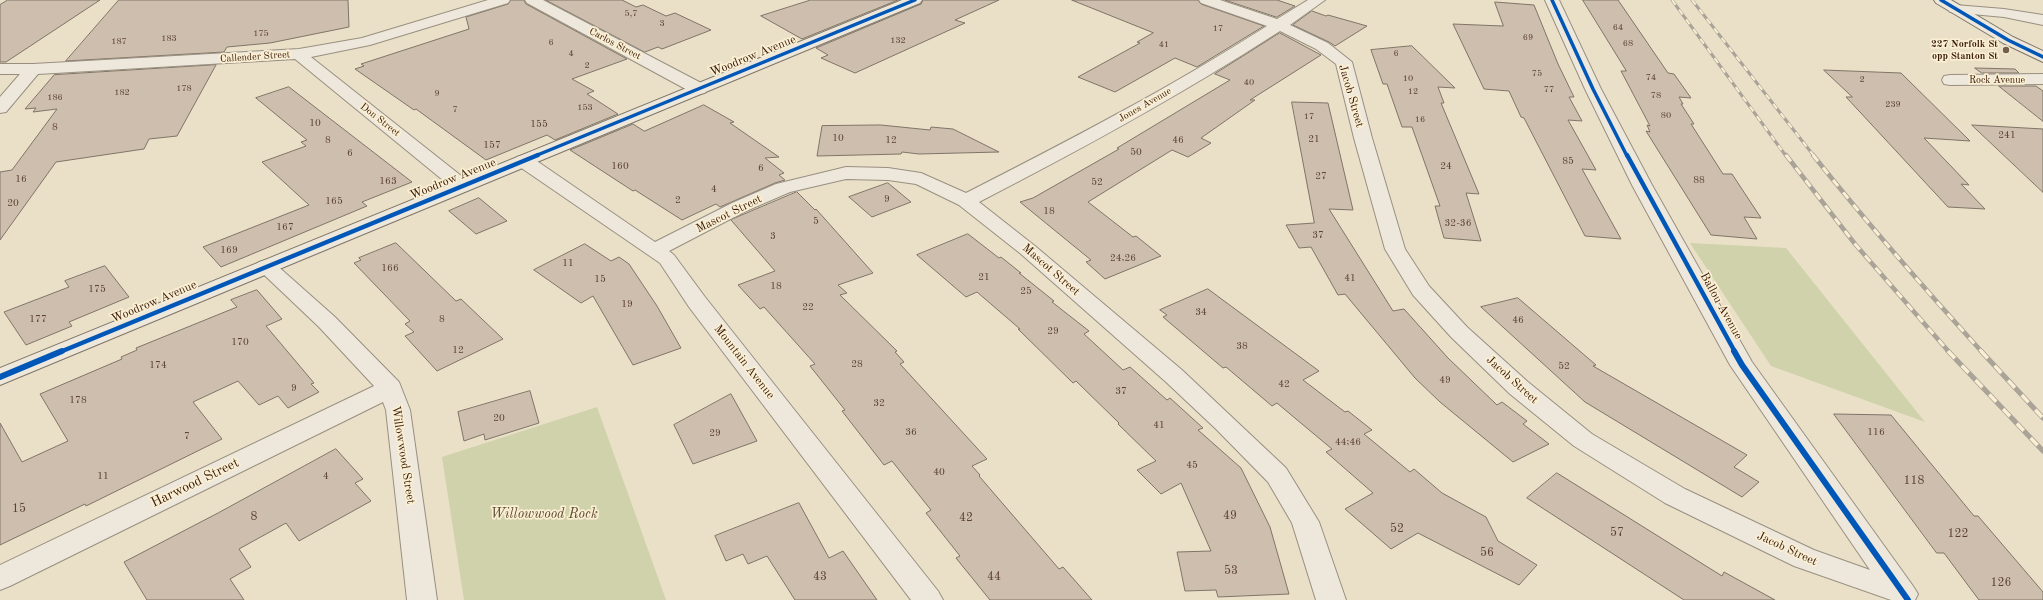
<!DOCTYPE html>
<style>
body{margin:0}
canvas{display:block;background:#eae0c7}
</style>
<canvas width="2043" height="600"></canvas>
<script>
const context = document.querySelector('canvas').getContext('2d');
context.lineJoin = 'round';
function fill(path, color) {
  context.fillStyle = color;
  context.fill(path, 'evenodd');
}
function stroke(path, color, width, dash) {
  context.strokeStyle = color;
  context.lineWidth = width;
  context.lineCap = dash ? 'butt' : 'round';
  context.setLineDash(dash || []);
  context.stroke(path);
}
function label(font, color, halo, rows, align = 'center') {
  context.font = font + ' "Old Standard TT",serif';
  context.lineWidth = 3.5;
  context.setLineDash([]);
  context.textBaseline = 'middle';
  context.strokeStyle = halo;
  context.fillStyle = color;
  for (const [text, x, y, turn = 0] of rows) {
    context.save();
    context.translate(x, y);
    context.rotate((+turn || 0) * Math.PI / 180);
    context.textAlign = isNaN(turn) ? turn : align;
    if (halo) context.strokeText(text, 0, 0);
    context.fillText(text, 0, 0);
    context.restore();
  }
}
const green = new Path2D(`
 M1690 243 1786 248 1925 422 1771 366Z
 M597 407 666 600H464L442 457Z`);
const building = new Path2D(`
 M8 0H100L6 62H0V5Z
 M119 0H348L349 27 270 43 227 47 224 52 66 61Z
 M511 0H524L526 4 627 59 572 79 594 91 587 94 618 114 555 140 547 135 486 160 416 109 414 110 355 69 364 66 361 64 469 29 466 17 508 4Z
 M546 0H622L636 7 643 5 666 16 675 13 711 30 662 49 658 47 645 52Z
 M811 0H898L802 39 761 16Z
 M923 0H999L955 20 965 23 855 73 821 58 828 55 816 48 921 4Z
 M1072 0H1198L1201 4 1264 26 1197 67 1175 58 1115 92 1078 77 1140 43 1137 42 1153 33Z
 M1225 0H1277L1295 6 1277 17Z
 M1583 0H1618L1668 73 1674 74 1691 98 1679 97 1683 104H1681L1694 124H1691L1723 174H1732L1761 218 1744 217 1757 239 1711 235 1646 131 1650 132 1647 125 1650 126 1621 71H1626Z
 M1495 2 1534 5 1558 64 1574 97H1569L1582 121 1568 120 1596 170 1582 169 1621 239 1585 236 1524 118 1521 117 1509 91 1484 89 1453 24 1503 26Z
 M1312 11 1326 16 1328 15 1367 26 1335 46 1329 42 1293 25Z
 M1280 33 1321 55 1250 100H1255L1201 138 1211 143 1188 157 1172 150 1088 202 1133 237 1136 236 1161 256 1105 279 1086 262 1091 260 1020 202 1033 198 1119 149 1117 148 1230 80 1215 74Z
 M1412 46 1455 88 1438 87 1444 103H1441L1479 194 1466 193 1481 241 1444 238 1435 206H1440L1412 127H1402L1387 84H1383L1371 50Z
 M216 65 177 136 149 139 144 149 56 162 0 240V172L12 170 57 109 33 112 36 108 25 109 54 75Z
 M1975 68 2015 69 2019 73H1982Z
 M1824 70 1901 73 1970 141 1924 138 1969 185 1961 184 1985 209 1948 207 1846 97H1852Z
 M1999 86H2036L2043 91V121Z
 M289 87 412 182 362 202 367 206 221 267 203 247 309 205 262 162 306 146 301 142 307 140 256 98Z
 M1292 102 1328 103 1353 210 1329 209 1393 311 1404 309 1448 358 1497 405 1502 402 1527 421 1523 424 1549 444 1513 462 1440 402 1415 378 1345 294 1338 295 1311 247 1299 248 1286 225 1314 223Z
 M704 105 734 122 730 123 779 157 765 158 784 173 779 175 785 180 775 183 720 207 716 204 682 220 635 190 633 191 570 150 633 124 644 131Z
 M881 125 930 130 931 127 953 129 999 152 919 154 902 152 901 154 817 156 822 126Z
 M1972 125 2043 129V192Z
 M888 183 911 202 872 217 849 197Z
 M797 192 815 210 816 209 873 273 838 285 847 293 840 295 897 351 895 352 904 362 900 364 987 459 972 466 980 475 979 476 1059 569 1063 567 1092 600H990L956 558 960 556 926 513 931 510 892 461 884 465 842 411 845 410 810 366 815 364 764 307 760 309 738 285 775 271 731 220Z
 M479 198 507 221 476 234 449 211Z
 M968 234 999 258 1001 257 1021 273H1019L1054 301 1052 302 1089 331 1084 334 1123 370 1130 367 1167 400 1170 398 1203 428 1198 430 1241 468 1270 527 1289 594 1218 597 1216 590 1185 591 1177 552 1211 551 1181 483 1161 494 1137 470 1156 461 1118 424 1119 423 1076 381 1073 383 1018 329H1020L977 292 966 297 917 255Z
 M396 243 456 301 461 299 503 339 437 371 405 336 414 332 405 324 410 321 354 263 361 260 359 258Z
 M585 244 611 261 619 257 629 264 657 306 681 348 633 365 593 296 581 303 534 270Z
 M105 266 129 297 69 322 72 326 26 345 4 312 69 287 65 281Z
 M1208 289 1319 371 1303 380 1345 412 1348 411 1372 430 1364 434 1410 472 1414 469 1442 493 1486 517 1498 541 1537 565 1519 585 1418 533 1391 549 1345 509 1373 493 1326 452 1332 449 1302 424 1277 403 1272 406 1226 367 1223 368 1163 317 1167 315 1160 310Z
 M257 290 282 319 266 326 314 383 311 384 319 392 288 408 278 396 259 405 238 381 193 402 222 439 86 506 85 504 0 545V423L22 462 68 441 40 394 122 359 121 357 137 350 136 348 237 307 231 300Z
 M1518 298 1596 365 1593 366 1747 455 1734 467 1759 482 1742 497 1585 402 1481 307Z
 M530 391 539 423 485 440 484 434 464 441 458 412Z
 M731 394 757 441 693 464 674 425Z
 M1834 414 1891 415 1974 516H1978L2043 592V600H1979L1944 553H1937Z
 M336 449 363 479 355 483 371 501 299 541 286 523 239 549 251 567 230 579 244 600H147L124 562 218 513Z
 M1557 473 1722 576 1724 572 1775 600H1684L1527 498Z
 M799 503 829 558 843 551 877 600H795L767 556 748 564 743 554 726 561 715 536Z`);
const street = new Path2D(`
 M488 0H510L508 3 370 45 311 57 469 182 472 186 469 190 462 192 455 190 295 59 38 74 6 112 0 113V97L20 74H0V64H33L299 49 362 38Z
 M525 0H543L705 85 707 89 705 93 699 94 693 93 527 3Z
 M1199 0H1220L1277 19 1308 0H1325L1290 25 1328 43 1352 62 1372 138 1405 249 1429 286 1467 327 1528 382 1592 434 1685 489 1814 550 1870 570 1730 365 1632 185 1585 89 1545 0H1559L1601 89 1652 185 1752 362 1913 586 1918 594 1915 600H1891L1794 566 1665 503 1574 446 1510 394 1451 337 1413 295 1385 249 1354 138 1336 64 1316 49 1280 31C1183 94 1082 149 979 202L1035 246 1182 370 1286 468 1319 522 1346 600H1316L1292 523 1268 482 1216 429 1166 382 1021 254 959 205 916 184 888 180 846 179 790 192 746 211 669 251 674 255 705 297 938 591 943 600H911L689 307 660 263 517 165 515 161 517 157 524 155 531 157 655 242 732 203 776 184 846 167 888 168 921 173 966 193C1068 141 1170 88 1267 26L1201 3Z
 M1955 5 2004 9 2043 15V25L2004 17 1950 12 1948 9 1950 6Z
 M2043 74V84L1950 85 1944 84 1942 80 1944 76 1950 75Z
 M266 260 273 262 335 317 399 382 410 410 437 600H407L386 410 383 402 10 586 0 590V565L374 386 319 327 259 270 255 266 259 262Z`);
const secondary = new Path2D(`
 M902 0H922L920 3 0 385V368Z
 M1934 0H1951L2013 37 2043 51V62L2003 43 1936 3Z`);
const railFar2 = new Path2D(`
 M1672 0 1786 156
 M1692 0 1814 156`);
const railFar1 = new Path2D(`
 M1786 155 1855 244 1949 352
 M1813 155C1867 223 1924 288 1982 352`);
const rail = new Path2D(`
 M1948 351 2043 451
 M1981 351 2043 418`);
const cyclewayFar2 = new Path2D(`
 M1552 0 1593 89 1627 156
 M1941 0 2008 40 2043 57
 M535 156 915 0`);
const cyclewayFar1 = new Path2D(`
 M1627 155 1735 352
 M60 352 538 155`);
const cycleway = new Path2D(`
 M1734 351 1742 365 1908 600
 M0 377 62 351`);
const markers = [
 [2006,50,4,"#755d4c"]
];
const farNumbernames = [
 ["5,7",631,14],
 ["3",662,24],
 ["64",1618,28],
 ["17",1218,29],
 ["175",261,34],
 ["69",1528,38],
 ["183",169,39],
 ["132",898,41],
 ["187",119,42],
 ["6",551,43],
 ["68",1628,44],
 ["41",1164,45],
 ["4",571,54],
 ["6",1396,54],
 ["2",587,66],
 ["75",1537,74],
 ["74",1651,78],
 ["10",1408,79],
 ["2",1862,80],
 ["40",1249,83],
 ["178",184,89],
 ["77",1549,90],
 ["12",1413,92],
 ["182",122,93],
 ["9",437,94],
 ["78",1656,96],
 ["186",55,98],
 ["239",1893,105],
 ["153",585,108],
 ["7",455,110],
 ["80",1666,116],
 ["17",1309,117],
 ["16",1420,120]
];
const farStreetnames = [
 ["Carlos Street",615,44,28],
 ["Callender Street",255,57,-4],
 ["Rock Avenue",1997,80],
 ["Jones Avenue",1145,105,-30],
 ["Don Street",380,120,38]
];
const farPoinames = [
 ["227 Norfolk St",1998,44],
 ["opp Stanton St",1998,56]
];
const numberNames = [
 ["10",315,123],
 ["155",539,124],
 ["8",55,127],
 ["241",2007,135],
 ["10",838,138],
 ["21",1314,139],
 ["8",328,140],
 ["12",891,140],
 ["46",1178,140],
 ["157",492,145],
 ["50",1136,152],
 ["6",350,153],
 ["85",1568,161],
 ["160",620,166],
 ["24",1446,166],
 ["6",761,168],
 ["27",1321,176],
 ["16",21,179],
 ["88",1699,180],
 ["163",388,181],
 ["52",1097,182],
 ["4",714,189],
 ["9",887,199],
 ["2",678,200],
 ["165",334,201],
 ["20",13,203],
 ["18",1049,211],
 ["5",816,221],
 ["32-36",1458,223],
 ["167",285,227],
 ["37",1318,235],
 ["3",773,236],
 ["169",229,250],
 ["24,26",1123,258],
 ["11",568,263],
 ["166",390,268],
 ["21",984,277],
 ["41",1350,278],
 ["15",600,279],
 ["18",776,286],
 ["175",97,289],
 ["25",1026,291],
 ["19",627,304],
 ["22",808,307],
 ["34",1201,312],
 ["177",38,319],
 ["8",442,319],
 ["46",1518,320],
 ["29",1053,331],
 ["170",240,342],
 ["38",1242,346],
 ["12",458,350],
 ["28",857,364],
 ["174",158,365],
 ["52",1564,366],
 ["49",1445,380],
 ["42",1284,384],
 ["9",294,388],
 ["37",1121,391],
 ["178",78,400],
 ["32",879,403],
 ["20",499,418],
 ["41",1159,425],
 ["36",911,432],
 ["116",1876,432],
 ["29",715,433],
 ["7",187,436],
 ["44;46",1348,442],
 ["45",1192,465],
 ["40",939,472],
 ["11",103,476],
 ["4",326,476]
];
const streetNames = [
 ["Woodrow Avenue",753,56,-22],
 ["Jacob Street",1351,96,74],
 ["Woodrow Avenue",453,179,-22],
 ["Mascot Street",729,214,-26],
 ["Mascot Street",1051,270,41],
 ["Woodrow Avenue",154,302,-23],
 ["Ballou Avenue",1721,306,61],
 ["Mountain Avenue",744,362,52],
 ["Jacob Street",1512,380,42],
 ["Willowwood Street",403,455,81],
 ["Jacob Street",1787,549,25]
];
const nearNumbernames = [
 ["118",1914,481],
 ["15",19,509],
 ["49",1230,516],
 ["8",254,517],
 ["42",966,518],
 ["52",1397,529],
 ["57",1617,533],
 ["122",1958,534],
 ["56",1487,553],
 ["53",1231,571],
 ["43",820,577],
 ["44",994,577],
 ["126",2001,583]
];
const nearStreetnames = [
 ["Harwood Street",195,483,-26]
];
const nearParknames = [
 ["Willowwood Rock",544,514]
];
fill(green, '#cfd2aa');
fill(building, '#cebead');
stroke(building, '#7f7567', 1);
stroke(street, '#998f80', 2);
stroke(secondary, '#7f7567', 2);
fill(street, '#ede8db');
fill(secondary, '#ede8db');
stroke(railFar2, '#a9a398', 3);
stroke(railFar1, '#a9a398', 4.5);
stroke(rail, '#a9a398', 5);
stroke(railFar2, '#faefd2', 2, [6]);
stroke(railFar1, '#faefd2', 3, [8]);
stroke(rail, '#faefd2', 3.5, [10]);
stroke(cyclewayFar2, '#0057b8', 3.5);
stroke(cyclewayFar1, '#0057b8', 4.5);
stroke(cycleway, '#0057b8', 6);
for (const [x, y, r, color] of markers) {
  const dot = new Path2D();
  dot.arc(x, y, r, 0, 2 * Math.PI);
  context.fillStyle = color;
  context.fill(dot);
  stroke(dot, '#faefd2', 1.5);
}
label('9px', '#5c4132', null, farNumbernames);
label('10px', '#361709', '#faefd2', farStreetnames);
label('bold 10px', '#361709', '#faefd2', farPoinames, 'right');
label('10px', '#5c4132', null, numberNames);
label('12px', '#361709', '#faefd2', streetNames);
label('12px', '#5c4132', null, nearNumbernames);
label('14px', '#361709', '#faefd2', nearStreetnames);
label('italic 14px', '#5d4c32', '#faefd2', nearParknames);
</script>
